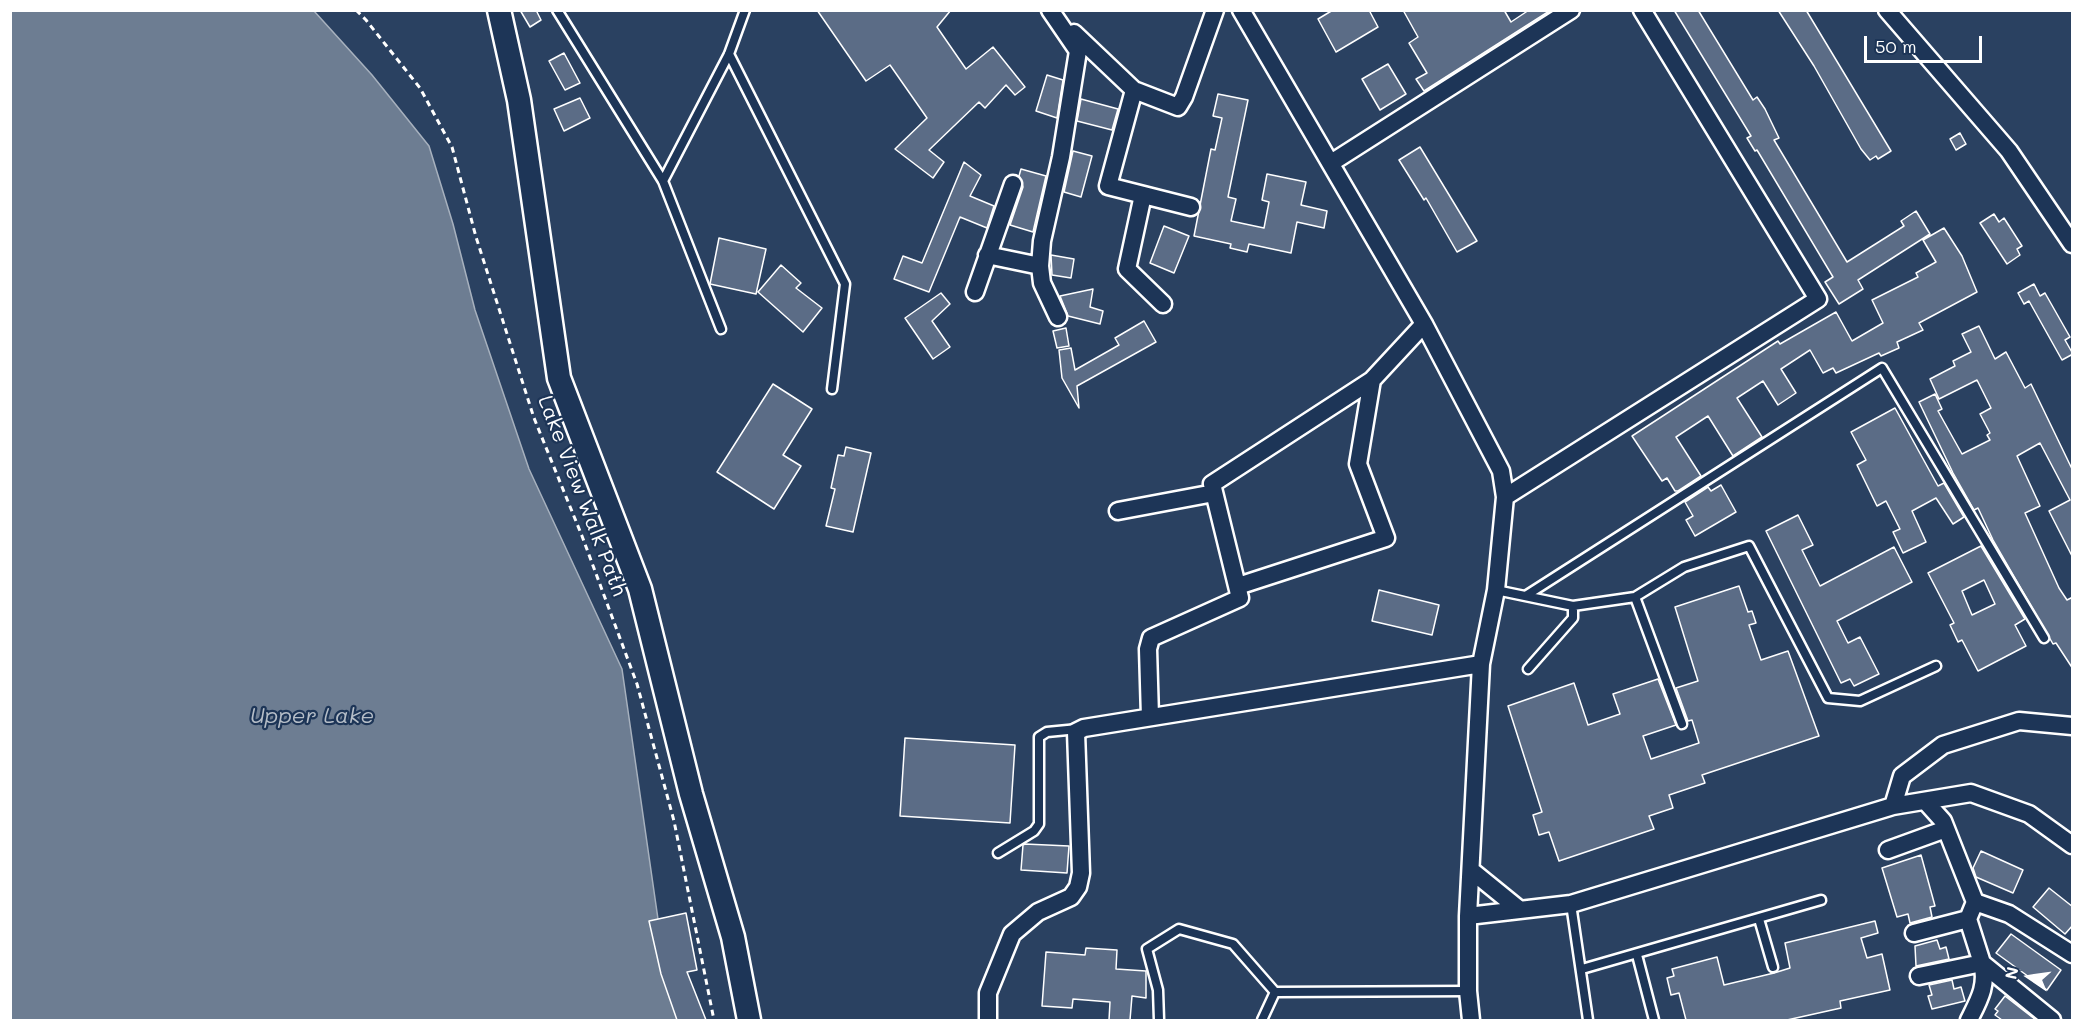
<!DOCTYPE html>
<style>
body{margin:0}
#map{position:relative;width:2083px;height:1031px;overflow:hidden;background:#2a4161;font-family:Mali,sans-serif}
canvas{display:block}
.frame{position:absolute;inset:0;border:12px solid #fff;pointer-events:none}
.north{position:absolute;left:1999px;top:947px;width:60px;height:60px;-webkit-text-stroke:4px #1d3557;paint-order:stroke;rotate:283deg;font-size:16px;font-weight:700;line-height:24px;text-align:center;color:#fff}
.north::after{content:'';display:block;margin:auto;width:21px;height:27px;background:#fff;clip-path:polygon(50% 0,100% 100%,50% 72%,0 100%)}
.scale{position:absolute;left:1864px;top:36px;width:118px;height:27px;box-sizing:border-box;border:3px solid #fff;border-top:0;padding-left:8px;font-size:18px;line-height:21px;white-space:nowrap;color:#fff;-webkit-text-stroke:4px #1d3557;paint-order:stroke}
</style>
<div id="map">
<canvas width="2083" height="1031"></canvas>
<div class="frame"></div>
<div class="north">N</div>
<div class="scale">50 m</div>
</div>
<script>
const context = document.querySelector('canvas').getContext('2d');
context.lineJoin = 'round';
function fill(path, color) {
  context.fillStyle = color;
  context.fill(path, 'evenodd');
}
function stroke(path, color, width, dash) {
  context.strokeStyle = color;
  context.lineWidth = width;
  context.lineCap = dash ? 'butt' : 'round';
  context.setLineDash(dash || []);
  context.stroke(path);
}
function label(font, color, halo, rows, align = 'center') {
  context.font = font + ' Mali,sans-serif';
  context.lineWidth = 4.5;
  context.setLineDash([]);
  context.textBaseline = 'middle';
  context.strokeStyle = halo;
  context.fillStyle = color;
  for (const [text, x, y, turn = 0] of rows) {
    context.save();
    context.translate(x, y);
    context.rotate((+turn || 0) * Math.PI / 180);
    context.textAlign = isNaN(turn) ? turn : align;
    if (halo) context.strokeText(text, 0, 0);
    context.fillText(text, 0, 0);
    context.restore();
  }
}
const water = new Path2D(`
 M10 11H314L372 75 429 146 453 224 475 310 529 469 622 669 659 926 672 995 687 1020H11Z`);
const building = new Path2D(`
 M520 10H536L541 20 530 27Z
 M817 10H951L937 27 966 69 993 47 1025 87 1015 95 1006 85 985 108 979 102 929 150 944 162 933 178 895 149 927 118 890 65 866 81Z
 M1333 10H1369L1378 27 1336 52 1318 19Z
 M1403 10H1504L1511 22 1529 10H1551L1424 91 1416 79 1427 73 1409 43 1418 37Z
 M1674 10H1698L1753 100 1757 97 1765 109 1779 138 1774 140 1847 262 1904 226 1901 221 1916 211 1930 234 1858 280 1863 289 1839 304 1825 282 1833 277 1757 150 1755 151 1747 138 1751 136Z
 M1778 10H1806L1891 151 1878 159 1876 156 1870 160 1861 149 1814 66Z
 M564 53 580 83 565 90 549 61Z
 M1388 64 1406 94 1380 110 1362 79Z
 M1047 75 1063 80 1057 118 1036 111Z
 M1218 94 1248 100 1228 197 1236 199 1231 221 1264 228 1269 202 1262 200 1267 174 1306 182 1301 205 1327 211 1324 228 1297 222 1291 253 1249 244 1247 252 1230 248 1231 244 1194 236 1211 149 1215 150 1222 118 1213 116Z
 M580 98 590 118 564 131 554 109Z
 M1081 99 1118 109 1112 130 1077 121Z
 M1960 133 1966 144 1956 150 1950 139Z
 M1420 147 1477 241 1457 252 1426 198 1424 200 1399 160Z
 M1073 151 1092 156 1081 197 1064 192Z
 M964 162 981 175 970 196 994 206 987 228 960 217 929 292 894 279 903 256 922 263Z
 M1021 169 1046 176 1033 232 1010 225 1023 187 1019 176Z
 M1994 214 1999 222 2004 218 2022 246 2017 249 2020 255 2007 264 1980 223Z
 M1164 226 1189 236 1174 273 1150 263Z
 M1944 228 1962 256 1977 292 1919 323 1923 330 1897 342 1899 348 1881 356 1879 353 1836 373 1833 368 1823 373 1810 350 1781 369 1796 393 1778 405 1763 381 1737 398 1762 437 1733 456 1708 416 1676 437 1701 476 1678 491H1675L1667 478 1662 481 1632 436 1778 341 1780 344 1836 312 1852 341 1883 323 1872 300 1918 277 1916 273 1936 262 1923 240Z
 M719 238 766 249 756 294 710 284Z
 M1051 255 1074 259 1071 278 1052 275Z
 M781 265 801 283 796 288 822 308 803 332 758 292Z
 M2034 284 2040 296 2045 293 2070 337 2065 340 2073 354 2062 360 2029 301 2024 304 2018 293Z
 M1093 289 1090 307 1103 311 1100 324 1068 316 1060 296Z
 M941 293 950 304 932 321 950 347 933 359 905 318Z
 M1144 321 1156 342 1077 386 1079 408 1062 378 1059 350 1071 348 1075 370 1119 345 1115 338Z
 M1979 326 1995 359 2006 352 2025 388 2031 384 2073 471V558L2049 511 2070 500 2040 443 2017 456 2040 506 2025 513 2059 588 2067 600 2073 597V669L2056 643 2053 644 1993 540 1978 508 1974 510 1953 473 1919 402 1935 394 1942 409 1938 411 1962 454 1990 440 1987 435 1990 433 1980 414 1991 408 1977 380 1939 399 1930 379 1955 366 1953 361 1971 352 1962 334Z
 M1066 328 1069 346 1057 348 1053 331Z
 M773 384 812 409 783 455 801 466 774 509 717 472Z
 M1895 408 1938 486 1944 483 1964 517 1953 524 1936 498 1912 511 1926 542 1903 553 1893 532 1900 529 1886 501 1877 506 1857 465 1866 460 1851 432Z
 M846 447 871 453 853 532 826 526 835 489 831 488 838 455 844 456Z
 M1721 485 1736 512 1695 536 1686 520 1693 516 1685 502 1708 487 1711 491Z
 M1798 515 1813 545 1802 550 1820 586 1894 547 1912 582 1837 621 1848 643 1860 637 1879 674 1854 686 1850 679 1841 683 1766 531Z
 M1981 546 2025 619 2015 625 2026 646 1978 671 1962 640 1958 642 1950 625 1954 623 1928 573ZM1984 580 1995 604 1972 615 1962 591Z
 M1739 586 1748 612 1752 611 1756 623 1749 625 1761 660 1788 651 1819 736 1702 775 1705 783 1669 795 1673 808 1649 816 1654 829 1559 861 1549 832 1539 835 1533 815 1542 812 1508 706 1574 683 1588 725 1620 714 1613 694 1658 679 1676 725 1643 736 1651 759 1699 743 1692 720 1688 721 1676 688 1698 681 1675 607Z
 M1379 590 1439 605 1432 635 1372 621Z
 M905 738 1015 745 1010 823 900 816Z
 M1025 844 1069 846 1067 873 1021 870 1023 845Z
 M1981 851 2023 870 2013 893 1976 877 1973 868Z
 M1921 855 1935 906 1930 907 1932 917 1910 923 1908 914 1897 917 1882 868Z
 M2049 888 2073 907V925L2065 934 2033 907Z
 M686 913 697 970 687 972 706 1020H677L661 974 649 921Z
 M1875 921 1878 933 1861 938 1867 958 1882 954 1890 990 1840 1001 1841 1008 1787 1020H1686L1679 993 1671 995 1667 978 1674 976 1672 969 1717 957 1724 985 1774 973 1790 968 1785 943Z
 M2011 934 2061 970 2047 990 1996 953Z
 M1937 940 1940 949 1946 947 1949 959 1916 966 1915 946Z
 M1086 948 1117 950 1116 969 1146 971V998L1132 996 1130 1020H1109L1110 1002 1073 999 1072 1008 1042 1006 1046 952 1085 955Z
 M1952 980 1954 989 1961 987 1965 1001 1932 1009 1928 996 1932 995 1929 985Z
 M2005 996 2023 1010 2036 1020H2002L1995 1015 1998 1011 1995 1009Z`);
const path = new Path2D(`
 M356 10 366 20 420 88 452 147 476 237 534 418 582 536 637 684 674 821 714 1020`);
const lane = new Path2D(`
 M557 10 663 181 721 329
 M729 54 845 284 832 389
 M663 181 729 54 745 10
 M1496 590 1573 606 1635 597 1684 567 1749 546 1828 698 1860 701 1936 666
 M1527 595 1882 368 2044 638
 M1635 597 1682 724
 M1528 669 1573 618V606
 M998 853 1034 831 1039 824V737L1047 732 1078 729
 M1571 904 1588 1020
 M1759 919 1773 967
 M1637 955 1654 1020
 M1582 969 1821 900
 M1159 1020 1158 990 1147 949 1179 929 1233 944 1275 992 1468 991
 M1262 1020 1275 992`);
const street = new Path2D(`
 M1050 10 1078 51 1061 157 1042 241 1040 266 1042 283 1058 317
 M1241 10 1424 324 1501 471 1505 497 1496 590 1481 664 1468 916V991L1471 1020
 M1887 10 2009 151 2072 244
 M1074 33 1134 90
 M1331 163 1571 10
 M1143 195 1127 269 1163 304
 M1191 207 1108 186 1134 90 1178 107 1184 97 1215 10
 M987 255 1040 266
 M975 292 1013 184
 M1505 497 1818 299 1642 10
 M1118 511 1214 493
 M1238 586 1386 538 1358 464 1372 380
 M1150 717 1148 649 1151 638 1240 598 1212 484 1372 380 1424 324
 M1925 801 1943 821 1975 902 1968 919 1982 963 2052 1020
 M1893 806 1902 776 1943 745 2019 721 2072 726
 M1888 850 1946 829
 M1472 871 1520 910
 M1975 902 2009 914 2072 954
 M1468 916 1571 904 1893 806 1971 793 2029 814 2072 845
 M1914 933 1968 919
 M1919 976 1982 963C1988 985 1979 1000 1969 1020
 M988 1020V993L1012 934 1038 912 1071 897 1078 887 1081 873 1076 732 1084 728 1481 664`);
const secondary = new Path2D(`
 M499 10 519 100 559 378 640 589 691 794 733 937 749 1020`);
const streetNames = [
 ["Lake View Walk Path",582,496,69]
];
const waterNames = [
 ["Upper Lake",312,716]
];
fill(water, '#6d7d92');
stroke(water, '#a7b1be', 1.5);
fill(building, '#5b6c86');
stroke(building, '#fff', 1.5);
stroke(lane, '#fff', 13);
stroke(street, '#fff', 21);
stroke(secondary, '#fff', 27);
stroke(path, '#fff', 3, [6, 4.5]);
stroke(lane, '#1d3557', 8);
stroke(street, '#1d3557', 16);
stroke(secondary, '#1d3557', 22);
label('21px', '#fff', '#1d3557', streetNames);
label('italic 22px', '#b6bec8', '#1d3557', waterNames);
</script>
